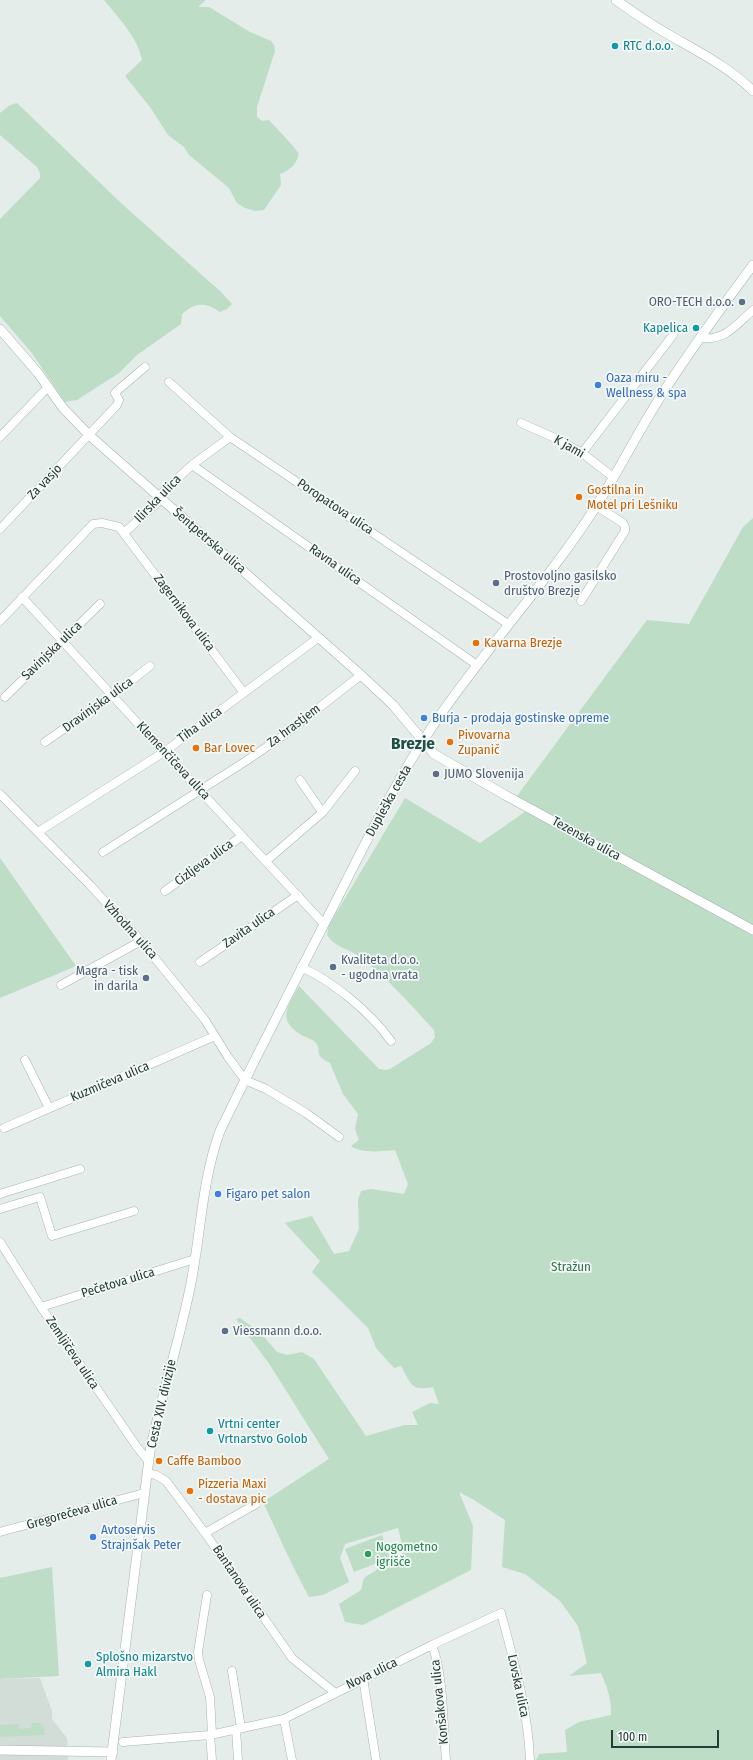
<!DOCTYPE html>
<meta charset="utf-8">
<style>
body{margin:0}
#map{position:relative;width:753px;height:1760px;overflow:hidden;background:#e4ede9;font-family:"Fira Sans Condensed",sans-serif}
canvas{display:block}
.scale{position:absolute;left:611px;top:1730px;width:108px;height:18px;box-sizing:border-box;border:2px solid #233e37;border-top:0;padding-left:5px;font-size:12px;line-height:14px;white-space:nowrap;color:#233e37;-webkit-text-stroke:3px #f4f9f7;paint-order:stroke}
</style>
<div id="map">
<canvas width="753" height="1760"></canvas>
<div class="scale">100 m</div>
</div>
<script>
const context = document.querySelector('canvas').getContext('2d');
context.lineJoin = 'round';
function fill(path, color) {
  context.fillStyle = color;
  context.fill(path, 'evenodd');
}
function stroke(path, color, width, dash) {
  context.strokeStyle = color;
  context.lineWidth = width;
  context.lineCap = dash ? 'butt' : 'round';
  context.setLineDash(dash || []);
  context.stroke(path);
}
function label(font, color, halo, rows, align = 'center') {
  context.font = font + ' "Fira Sans Condensed",sans-serif';
  context.lineWidth = 3.5;
  context.setLineDash([]);
  context.textBaseline = 'middle';
  context.strokeStyle = halo;
  context.fillStyle = color;
  for (const [text, x, y, turn = 0] of rows) {
    context.save();
    context.translate(x, y);
    context.rotate((+turn || 0) * Math.PI / 180);
    context.textAlign = isNaN(turn) ? turn : align;
    if (halo) context.strokeText(text, 0, 0);
    context.fillText(text, 0, 0);
    context.restore();
  }
}
const built = new Path2D(`
 M40 1678 52 1711V1719L67 1738 68 1760H0V1679Z`);
const green = new Path2D(`
 M104 0H206L198 7H209L250 32 271 41 274 45 275 51 257 107V117L262 121 269 120 294 147 299 154C296 165 290 170 280 174L281 185 264 210 255 211 245 208 237 203 229 188 189 155 184 147 168 135 150 107 125 76 142 60C138 38 118 17 104 0Z
 M17 103 121 203 221 292 232 304 227 309 220 312C205 302 196 302 182 314L181 324 137 355 119 373 77 400 65 402 31 352 0 316V219L40 178V173L37 167 0 135V113L10 105Z
 M753 518V1760H536L539 1754 567 1752 565 1730 579 1722 611 1715C612 1700 607 1687 601 1673L569 1676 587 1663 578 1626 560 1601 525 1574 502 1567 505 1520 474 1500 459 1492 473 1526 471 1570 363 1625 345 1622 339 1604 361 1590 364 1578 404 1552 398 1528 345 1544 340 1558 349 1582 323 1595 309 1597C292 1566 278 1534 263 1502L329 1459 270 1365 236 1319 240 1318 260 1332 277 1352 287 1355 302 1352 314 1359 366 1436 405 1425H418L412 1412 430 1403 439 1404 433 1387C410 1391 412 1385 401 1366L394 1368 376 1348 368 1328 312 1272 320 1261 285 1223 312 1216 334 1254 349 1251 359 1229 358 1200 361 1191 371 1189 404 1194 408 1184 395 1150C381 1151 363 1154 351 1146L359 1140 355 1129 358 1114 343 1094 330 1063C312 1055 323 1050 315 1042 312 1039 307 1038 303 1036 276 1020 287 1008 299 986L379 1069 386 1070 390 1069 431 1043 435 1037 434 1030C410 1004 386 976 357 955 346 948 335 947 327 935L329 925 405 798 480 843 532 807 517 796 647 620 689 624 743 527Z
 M0 858 76 966 0 998Z
 M382 1535 390 1558 354 1572 345 1549Z
 M52 1567 59 1676 0 1679V1578Z
 M32 1723C41 1721 46 1727 45 1735L0 1737V1725L19 1724V1729L31 1728Z`);
const minor = new Path2D(`
 M701 338C725 341 736 325 753 310
 M169 382 230 437 508 624
 M521 423 555 438 582 453 613 477
 M0 437 48 387
 M582 453 673 335
 M192 465 477 665
 M0 529 117 405 119 400 115 393 118 390 145 367
 M124 533 157 503 162 493 192 465 230 437
 M22 597 164 752 324 924
 M581 601 625 531V527L623 523 596 506
 M0 621 93 524 102 523 119 527 244 693
 M5 697 100 604
 M45 742 113 695 150 666
 M300 780 322 812
 M0 794 90 885 141 941 205 1020 228 1057 245 1080 266 1089 306 1113 339 1137
 M38 832 164 752 318 638
 M103 852 246 761 284 735 361 675
 M266 861 323 812 355 771
 M165 891 242 836
 M200 962 298 895
 M301 967C334 982 370 1012 391 1041
 M61 985 141 941
 M25 1060 49 1108
 M4 1128 215 1036
 M0 1194 80 1169
 M0 1209 40 1197 52 1236 134 1211
 M0 1242 41 1307 137 1447 149 1462
 M41 1307 195 1259
 M147 1473 156 1475 166 1481 205 1533 292 1658 334 1692
 M0 1532 144 1493
 M205 1533 256 1504
 M207 1595 198 1652 199 1660 210 1697 212 1734
 M432 1645C444 1675 443 1726 446 1760
 M232 1671 241 1728
 M363 1678 376 1760
 M284 1719 292 1760
 M236 1729 238 1760
 M210 1735 212 1760
 M123 1742 210 1735 284 1719 432 1645 501 1613C514 1661 528 1710 530 1760`);
const tertiary = new Path2D(`
 M616 0C634 13 652 25 671 36 699 52 730 68 753 91
 M0 329 38 373 63 408 89 435 361 675 393 705 434 754 505 795 753 930
 M0 1750 113 1752
 M111 1760 150 1451C162 1394 180 1339 191 1283 201 1232 202 1180 220 1131 256 1056 295 981 333 907 364 846 394 784 432 727 483 651 547 583 597 505 619 470 637 434 659 399 688 353 721 308 753 265`);
const markers = [
 [615,46,4,"#0f9aa8"],
 [742,302,4,"#5c6f8a"],
 [696,328,4,"#0f9aa8"],
 [598,385,4,"#3f7fe0"],
 [579,497,4,"#e8710a"],
 [496,583,4,"#5c6f8a"],
 [476,643,4,"#e8710a"],
 [424,718,4,"#3f7fe0"],
 [450,742,4,"#e8710a"],
 [196,748,4,"#e8710a"],
 [436,774,4,"#5c6f8a"],
 [333,967,4,"#5c6f8a"],
 [146,978,4,"#5c6f8a"],
 [218,1194,4,"#3f7fe0"],
 [225,1331,4,"#5c6f8a"],
 [210,1431,4,"#0f9aa8"],
 [159,1461,4,"#e8710a"],
 [190,1491,4,"#e8710a"],
 [93,1537,4,"#3f7fe0"],
 [368,1554,4,"#2e9e5b"],
 [88,1664,4,"#0f9aa8"]
];
const cultureNames = [
 ["RTC d.o.o.",623,46],
 ["Kapelica",688,328,"right"],
 ["Vrtni center",218,1424],
 ["Vrtnarstvo Golob",218,1439],
 ["Splošno mizarstvo",96,1657],
 ["Almira Hakl",96,1672]
];
const serviceNames = [
 ["ORO-TECH d.o.o.",734,302,"right"],
 ["Prostovoljno gasilsko",504,576],
 ["društvo Brezje",504,591],
 ["JUMO Slovenija",444,774],
 ["Kvaliteta d.o.o.",341,960],
 ["- ugodna vrata",341,975],
 ["Magra - tisk",138,971,"right"],
 ["in darila",138,986,"right"],
 ["Viessmann d.o.o.",233,1331]
];
const shopNames = [
 ["Oaza miru -",606,378],
 ["Wellness & spa",606,393],
 ["Burja - prodaja gostinske opreme",432,718],
 ["Figaro pet salon",226,1194],
 ["Avtoservis",101,1530],
 ["Strajnšak Peter",101,1545]
];
const streetNames = [
 ["K jami",569,447,30],
 ["Za vasjo",45,482,-46],
 ["Ilirska ulica",158,499,-46],
 ["Poropatova ulica",335,507,34],
 ["Šentpetrska ulica",209,541,41],
 ["Ravna ulica",335,565,35],
 ["Zagernikova ulica",184,613,53],
 ["Savinjska ulica",52,651,-44],
 ["Dravinjska ulica",98,705,-36],
 ["Tiha ulica",200,725,-36],
 ["Za hrastjem",294,726,-37],
 ["Klemenčičeva ulica",173,761,47],
 ["Dupleška cesta",389,801,-61],
 ["Tezenska ulica",586,839,29],
 ["Cizljeva ulica",204,863,-36],
 ["Zavita ulica",249,928,-35],
 ["Vzhodna ulica",130,930,48],
 ["Kuzmičeva ulica",110,1082,-23],
 ["Pečetova ulica",118,1283,-17],
 ["Zemljičeva ulica",72,1353,56],
 ["Cesta XIV. divizije",162,1404,-77],
 ["Gregorečeva ulica",72,1513,-16],
 ["Bantanova ulica",239,1582,56],
 ["Nova ulica",372,1674,-26],
 ["Lovska ulica",518,1686,78],
 ["Konšakova ulica",440,1702,-96]
];
const foodNames = [
 ["Gostilna in",587,490],
 ["Motel pri Lešniku",587,505],
 ["Kavarna Brezje",484,643],
 ["Pivovarna",458,735],
 ["Zupanič",458,750],
 ["Bar Lovec",204,748],
 ["Caffe Bamboo",167,1461],
 ["Pizzeria Maxi",198,1484],
 ["- dostava pic",198,1499]
];
const parkNames = [
 ["Stražun",571,1267]
];
const leisureNames = [
 ["Nogometno",376,1547],
 ["igrišče",376,1562]
];
const districtNames = [
 ["Brezje",413,744]
];
fill(built, '#d2ddd8');
fill(green, '#bdddc6');
stroke(minor, '#a6b5b0', 9);
stroke(tertiary, '#a6b5b0', 10);
stroke(minor, '#fff', 8);
stroke(tertiary, '#fff', 9);
for (const [x, y, r, color] of markers) {
  const dot = new Path2D();
  dot.arc(x, y, r, 0, 2 * Math.PI);
  context.fillStyle = color;
  context.fill(dot);
  stroke(dot, '#f4f9f7', 1.5);
}
label('13px', '#0d838f', '#f4f9f7', cultureNames, 'left');
label('13px', '#4e5e75', '#f4f9f7', serviceNames, 'left');
label('13px', '#366cbe', '#f4f9f7', shopNames, 'left');
label('13px', '#233e37', '#f4f9f7', streetNames);
label('13px', '#c56008', '#f4f9f7', foodNames, 'left');
label('13px', '#2f744a', '#f4f9f7', parkNames);
label('13px', '#27864d', '#f4f9f7', leisureNames, 'left');
label('bold 17px', '#205044', '#f4f9f7', districtNames);
</script>
